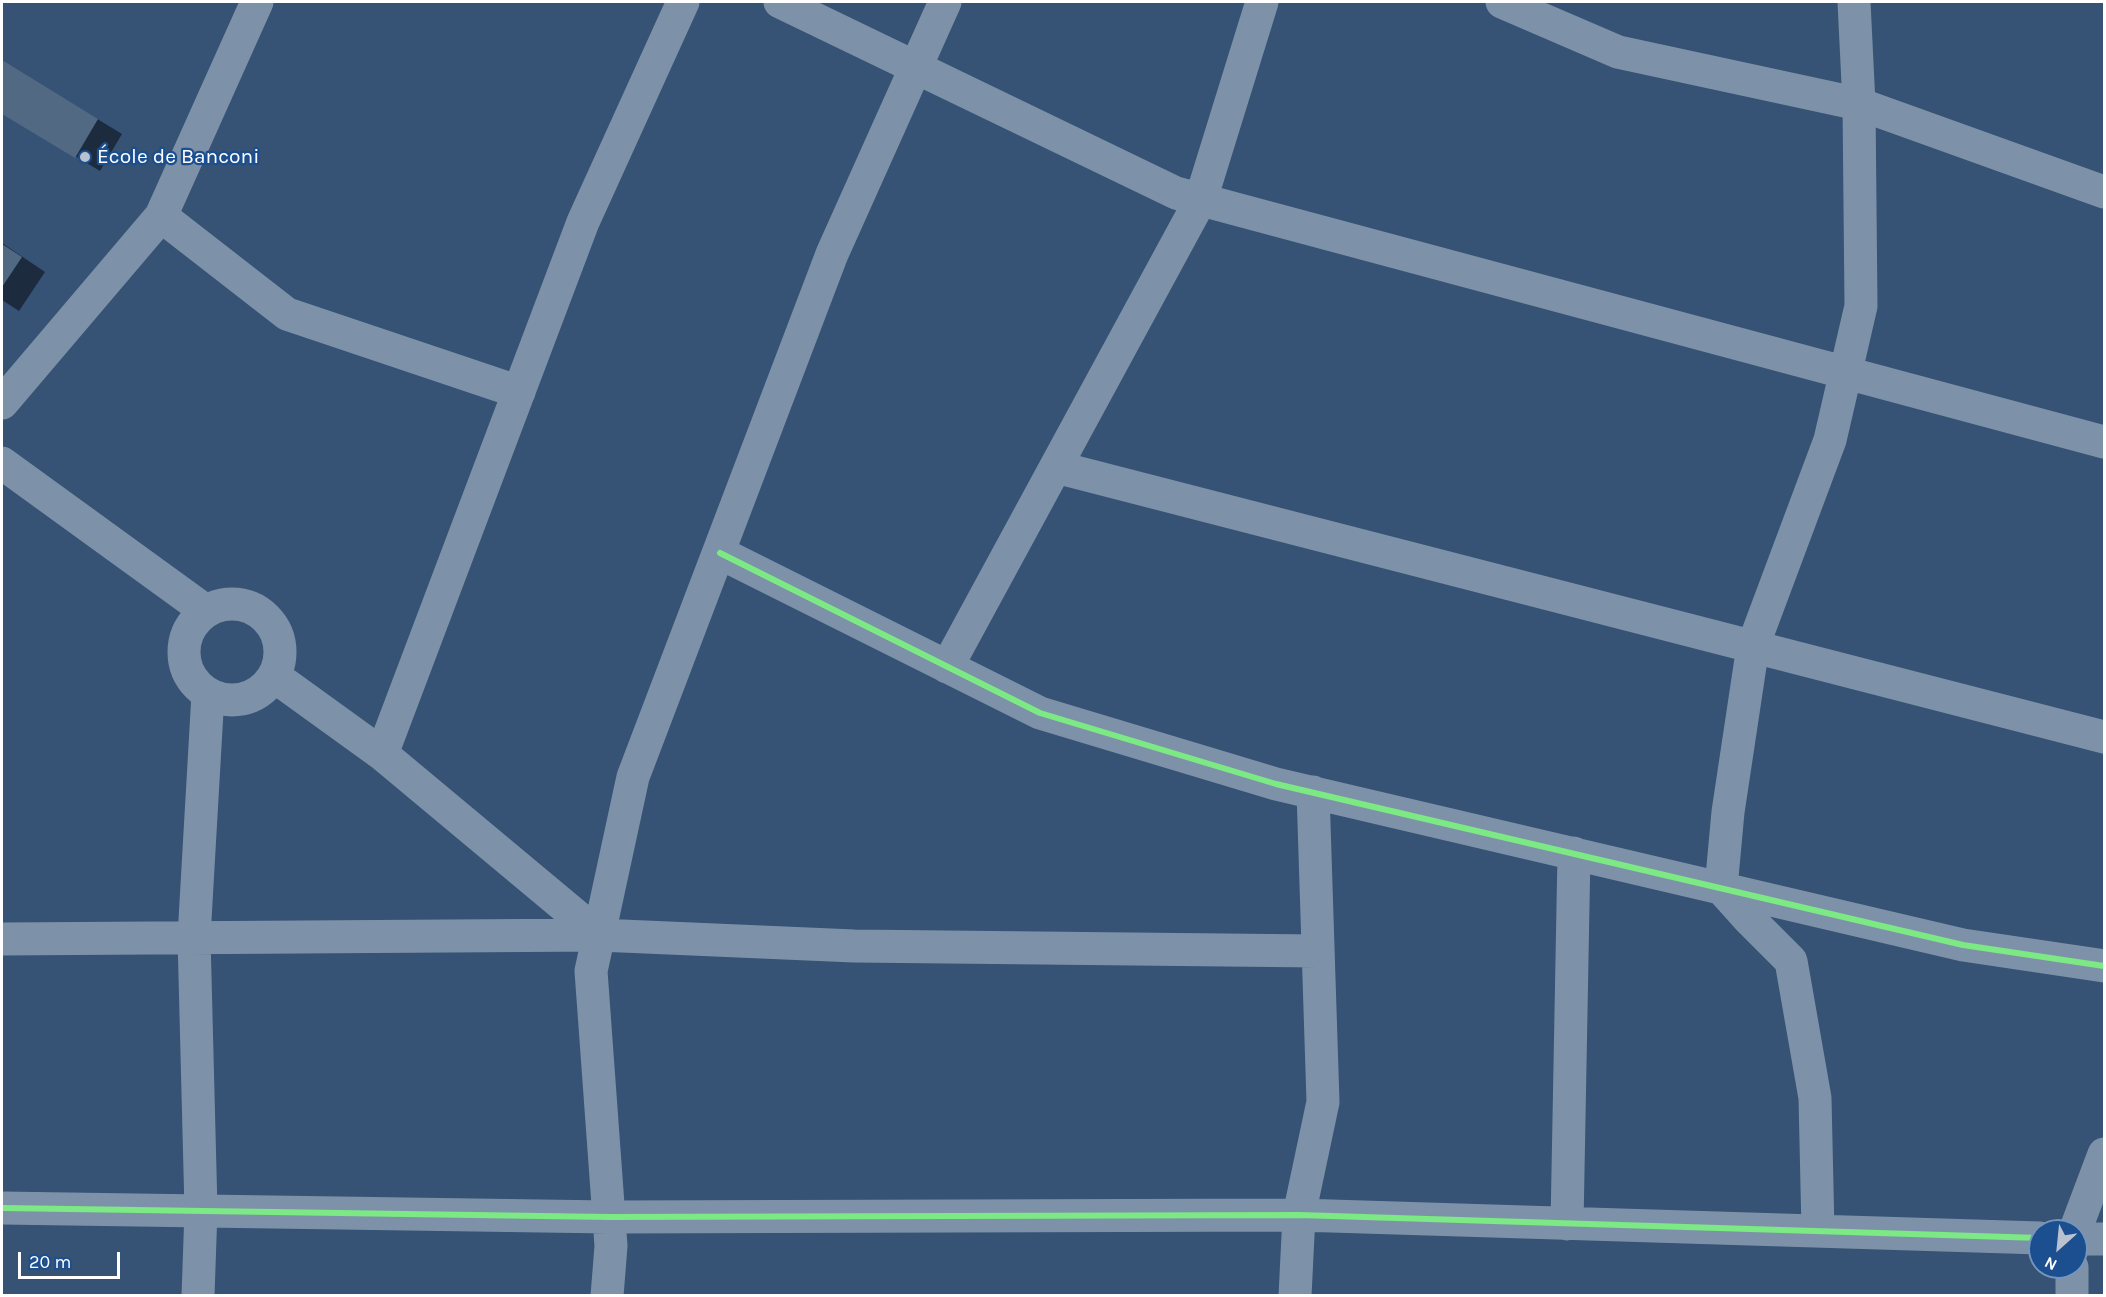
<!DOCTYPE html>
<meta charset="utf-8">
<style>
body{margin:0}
#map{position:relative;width:2106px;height:1297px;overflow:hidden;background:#365274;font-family:Karla,sans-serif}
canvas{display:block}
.frame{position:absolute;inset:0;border:3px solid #fff;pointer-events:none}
.north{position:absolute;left:2028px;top:1219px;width:60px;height:60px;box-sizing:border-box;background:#1b4f8f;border:2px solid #7695bc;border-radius:50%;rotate:207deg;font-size:16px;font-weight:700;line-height:24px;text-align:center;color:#fff}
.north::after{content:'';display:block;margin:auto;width:21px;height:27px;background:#b9c2ce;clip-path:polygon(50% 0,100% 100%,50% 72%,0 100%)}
.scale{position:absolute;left:18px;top:1252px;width:102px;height:27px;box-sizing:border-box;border:3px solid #fff;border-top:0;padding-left:8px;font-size:18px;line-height:21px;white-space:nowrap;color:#fff;-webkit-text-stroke:4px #1b4f8f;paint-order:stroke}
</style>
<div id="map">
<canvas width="2106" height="1297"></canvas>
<div class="frame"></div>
<div class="north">N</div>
<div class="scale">20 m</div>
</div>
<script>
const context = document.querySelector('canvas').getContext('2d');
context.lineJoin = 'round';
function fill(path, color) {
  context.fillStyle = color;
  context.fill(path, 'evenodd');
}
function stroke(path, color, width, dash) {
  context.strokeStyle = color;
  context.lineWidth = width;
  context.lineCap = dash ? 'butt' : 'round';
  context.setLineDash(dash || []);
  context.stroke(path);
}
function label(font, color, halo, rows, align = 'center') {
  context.font = font + ' Karla,sans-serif';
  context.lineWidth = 4.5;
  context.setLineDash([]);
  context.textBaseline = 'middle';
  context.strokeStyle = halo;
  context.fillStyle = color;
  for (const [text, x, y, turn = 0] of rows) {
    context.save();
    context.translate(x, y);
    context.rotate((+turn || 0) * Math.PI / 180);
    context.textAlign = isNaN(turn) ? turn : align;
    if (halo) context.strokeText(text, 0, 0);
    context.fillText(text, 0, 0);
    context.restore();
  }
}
const shadow = new Path2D(`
 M2 61 122 134 100 171 2 112Z
 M2 243 45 272 19 311 2 300Z`);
const building = new Path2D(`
 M2 60 98 119 75 158 2 114Z
 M2 244 22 257 2 287Z`);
const street = new Path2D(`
 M780 2 1176 193 2104 442
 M1502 2 1618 52 1859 104 2104 192
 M161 216 287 314 519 392
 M2 403 161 216 257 2
 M2 463 206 611
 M1056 467 2104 737
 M720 553 1040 713 1276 784 1963 945 2104 966
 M184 652a48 48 0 1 1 96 0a48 48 0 1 1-96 0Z
 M947 667 1201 199 1262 2
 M274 676 382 754 599 935 854 946 1318 951
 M382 754 583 222 683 2
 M2 939 599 935
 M2 1208 609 1217 1299 1215 2040 1238
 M1567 1224 1574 853
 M1818 1231 1815 1098 1791 961 1748 918 1721 888 1728 812 1753 646 1830 440 1861 306 1859 104 1854 2
 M2075 1231 2104 1154
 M2076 1239H2104
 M2072 1267V1296
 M198 1296 201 1210 194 937 208 694
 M607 1296 611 1246 591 971 633 777 832 254 945 2
 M1295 1296 1299 1215 1323 1102 1313 792`);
const cycleway = new Path2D(`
 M720 553 1040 713 1276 784 1963 945 2104 966
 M2 1208 609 1217 1299 1215 2040 1238`);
const markers = [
 [85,157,6,"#b9c2ce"]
];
const poiNames = [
 ["École de Banconi",97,157]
];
fill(shadow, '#0007');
fill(building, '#526984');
stroke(street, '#7d92a8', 33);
stroke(cycleway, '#7ce984', 6);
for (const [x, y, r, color] of markers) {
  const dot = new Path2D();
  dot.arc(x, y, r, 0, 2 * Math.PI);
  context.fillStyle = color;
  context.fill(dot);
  stroke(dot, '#1b4f8f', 2);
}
label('21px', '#fff', '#1b4f8f', poiNames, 'left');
</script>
